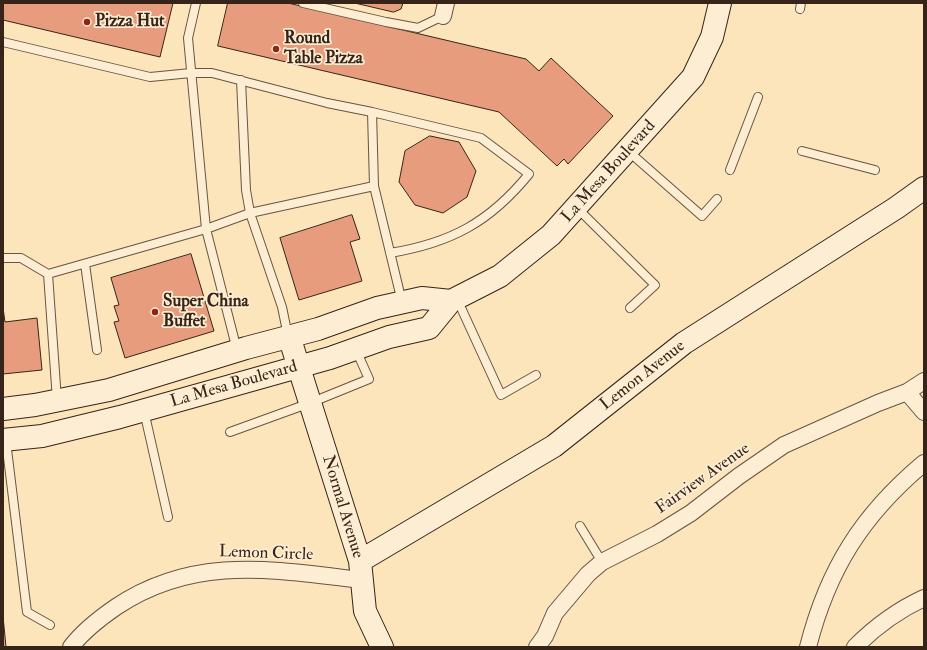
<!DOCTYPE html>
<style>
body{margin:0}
#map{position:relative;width:927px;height:650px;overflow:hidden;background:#fce4bb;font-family:"IM FELL Double Pica",serif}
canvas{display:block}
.frame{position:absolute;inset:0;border:4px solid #372419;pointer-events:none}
</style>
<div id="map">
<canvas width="927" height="650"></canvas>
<div class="frame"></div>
</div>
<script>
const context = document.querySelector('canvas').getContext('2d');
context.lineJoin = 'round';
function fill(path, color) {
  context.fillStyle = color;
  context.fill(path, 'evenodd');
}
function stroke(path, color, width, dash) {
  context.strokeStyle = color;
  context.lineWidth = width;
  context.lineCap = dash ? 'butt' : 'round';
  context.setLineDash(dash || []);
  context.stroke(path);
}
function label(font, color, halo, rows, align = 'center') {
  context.font = font + ' "IM FELL Double Pica",serif';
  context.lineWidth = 3.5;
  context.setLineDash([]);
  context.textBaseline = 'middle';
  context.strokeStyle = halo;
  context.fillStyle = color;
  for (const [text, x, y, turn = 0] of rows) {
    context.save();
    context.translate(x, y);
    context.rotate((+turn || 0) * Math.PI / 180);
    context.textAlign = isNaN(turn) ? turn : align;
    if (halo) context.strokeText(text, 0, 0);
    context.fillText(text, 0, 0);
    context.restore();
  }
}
const building = new Path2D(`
 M3 3H173L160 57 3 20Z
 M228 3H288L526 59 539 71 551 58 613 116 568 164 564 159 557 166 499 112 218 46Z
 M355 3H403L401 9 394 12Z
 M430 136 459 142 476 171 467 197 443 213 415 205 399 182 405 151Z
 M352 215 360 239 350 242 362 281 299 300 280 238Z
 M191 254 214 331 125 358 114 322 119 321 114 306 119 305 111 278Z
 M3 308 5 322 37 318 42 370 3 374Z
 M3 616 6 647H3Z`);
const lane = new Path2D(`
 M303 3 386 22 418 28 443 16
 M800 9 801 3
 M3 42 150 77 191 73H212L327 103 372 112
 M241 80 246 190 250 213 282 307 288 336
 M628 151 702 216 717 199
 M802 151 875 170
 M730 170 758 97
 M374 186 372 112 481 138 529 174C490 222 451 243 390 253
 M577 208 655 285 630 308
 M3 258H21L48 274 206 229 188 38 196 3
 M85 264 97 350
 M48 274 57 400
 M457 299 501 395 536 375
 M237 350 206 229 250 213 374 186 402 302
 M144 411 168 517
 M230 432 310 403 369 379 356 350
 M6 441 27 612 50 625
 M580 526 602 562`);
const street = new Path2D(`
 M443 16 446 3
 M907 392 924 412
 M71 647C83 631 100 618 116 607 195 554 274 570 362 580
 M537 647 545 636 555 613 588 574 602 562 657 534 691 513 739 476 784 445 878 403 907 392 924 381
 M808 647C828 569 862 515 924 463
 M855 647C875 627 898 610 924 598`);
const secondary = new Path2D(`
 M289 336 360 561 365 611 382 647
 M3 409 35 405 109 390 246 348 318 329 377 308 422 298 451 301
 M3 440 42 436 120 417 330 358 389 337 429 328 451 301 500 276 551 235 693 77 712 37 720 3
 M360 561 554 446 684 343 896 208 924 188`);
const markers = [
 [87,22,4,"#8f2418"],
 [276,49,4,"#8f2418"],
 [155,312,4,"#8f2418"]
];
const poiNames = [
 ["Pizza Hut",95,22],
 ["Round",284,39],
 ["Table Pizza",284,59],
 ["Super China",163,302],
 ["Buffet",163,322]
];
const streetNames = [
 ["La Mesa Boulevard",609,172,-48],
 ["Lemon Avenue",643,376,-38],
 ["La Mesa Boulevard",234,385,-16],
 ["Fairview Avenue",703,479,-35],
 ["Normal Avenue",342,507,73],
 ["Lemon Circle",266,554,2]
];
fill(building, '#e79d7d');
stroke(building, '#372419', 1);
stroke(lane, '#685442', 10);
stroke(street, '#685442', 18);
stroke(secondary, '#372419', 24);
stroke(lane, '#fdedd3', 8);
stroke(street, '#fdedd3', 16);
stroke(secondary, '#fdedd3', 22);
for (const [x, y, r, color] of markers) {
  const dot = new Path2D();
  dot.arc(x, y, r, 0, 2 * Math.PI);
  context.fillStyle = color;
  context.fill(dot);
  stroke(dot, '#fdedd3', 1.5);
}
label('bold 17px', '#372419', '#fdedd3', poiNames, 'left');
label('17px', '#372419', '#fdedd3', streetNames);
</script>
